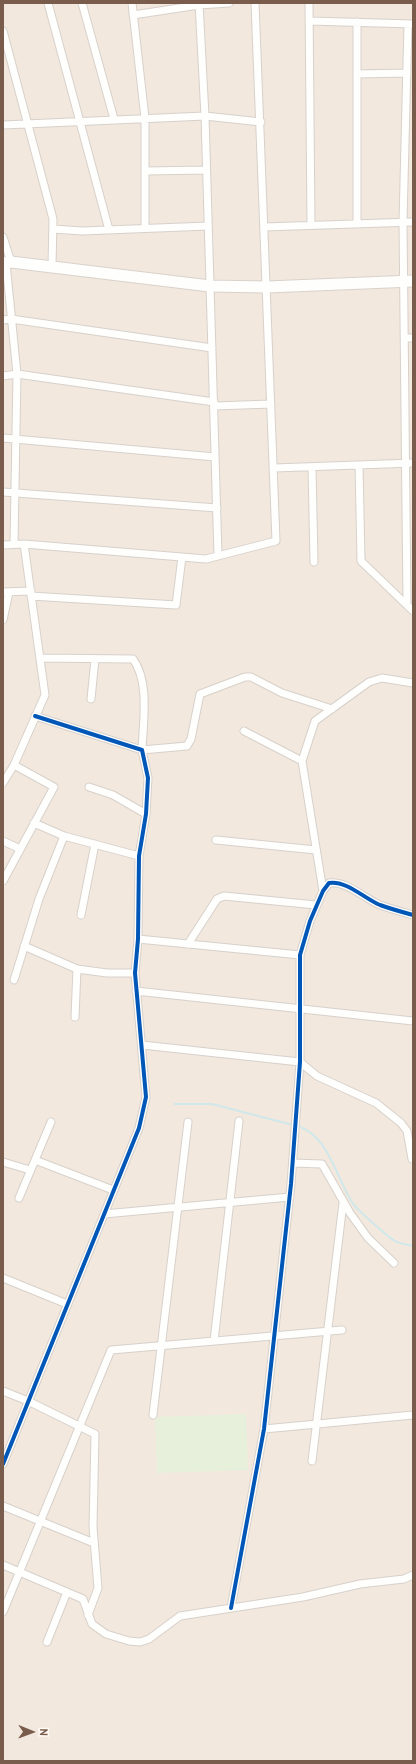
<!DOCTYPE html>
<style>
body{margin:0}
#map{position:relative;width:416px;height:1764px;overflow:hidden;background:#f9f5f0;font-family:"PT Sans",sans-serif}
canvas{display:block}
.frame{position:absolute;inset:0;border:4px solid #7a5c4d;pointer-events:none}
.north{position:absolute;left:12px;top:1712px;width:40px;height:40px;-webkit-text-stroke:3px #fffaf3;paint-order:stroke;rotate:91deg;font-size:11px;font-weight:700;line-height:16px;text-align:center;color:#7a5c4d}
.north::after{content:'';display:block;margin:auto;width:14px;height:18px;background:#7a5c4d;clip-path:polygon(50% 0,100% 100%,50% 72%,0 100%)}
</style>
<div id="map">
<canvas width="416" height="1764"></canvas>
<div class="frame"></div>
<div class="north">N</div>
</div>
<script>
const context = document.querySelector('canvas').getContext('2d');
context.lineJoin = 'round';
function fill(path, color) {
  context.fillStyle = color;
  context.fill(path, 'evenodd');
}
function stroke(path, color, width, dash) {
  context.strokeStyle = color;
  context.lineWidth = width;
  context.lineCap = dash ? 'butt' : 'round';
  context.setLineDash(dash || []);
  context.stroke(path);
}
const residential = new Path2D(`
 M3 3H413V1761H3Z`);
const green = new Path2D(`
 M246 1414 248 1470 157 1473 155 1417Z`);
const stream = new Path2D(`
 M175 1104H212L293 1125
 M297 1126C329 1135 336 1178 352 1202 356 1209 387 1236 395 1241 400 1244 408 1244 413 1246`);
const street = new Path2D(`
 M48 3 109 230
 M82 3 114 119
 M132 3 145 118V228
 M199 3 205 116 218 556
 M309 3 311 225
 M133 15 199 5 229 3
 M309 21 413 24
 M3 31 53 219 52 267
 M357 74 407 73
 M3 125 205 116 261 122
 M145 171 206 170
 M357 224V22
 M264 227 413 222
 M53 229 82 231 208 226
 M3 237 11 262
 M6 263 17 374 14 544
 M3 320 11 319 212 348
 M405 338H413
 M3 376 17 374 214 402
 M214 406 271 404
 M3 438 215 457
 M359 465 361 561 413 611
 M312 467 314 562
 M274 468 413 463
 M3 492 217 508
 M3 545 24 544 206 559 276 541 255 3
 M3 592 31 591
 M31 596 176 605 182 557
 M407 605 403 222 408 24
 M3 620 9 592
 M40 658 133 659C150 682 143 723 142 750L187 746 191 739 200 694 245 677H251L282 693 332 709
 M91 699 95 659
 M244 731 302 761
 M3 783 14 765 45 695 24 544
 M89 787 113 795 146 814
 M34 823 64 836 139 856
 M216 840 316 850
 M3 841 20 849
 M3 881 54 787 14 765
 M323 891 302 761 315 721 369 682 382 678 413 683
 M81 915 95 844
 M138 939 300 955
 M188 944 217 899 224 896 316 905
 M24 946 77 969 107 973H135
 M14 980 39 899 64 836
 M136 991 413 1021
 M75 1017 77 969
 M142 1045 300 1062 317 1076 376 1103 401 1123 407 1131 412 1159
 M35 1160 113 1190
 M3 1162 30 1170
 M293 1163 322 1164 350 1213 368 1238 394 1263
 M19 1198 51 1122
 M104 1214 290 1197
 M3 1278 67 1304
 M214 1341 239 1121
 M3 1391 28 1401 95 1434 93 1527 98 1588 88 1615
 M153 1415 188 1122
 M264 1429 413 1415
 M312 1461 343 1203
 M3 1464 139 1128 146 1097 135 973 138 939 139 856 146 814 148 778 142 750 35 716
 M3 1506 94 1543
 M3 1565 83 1599 92 1624 106 1634 129 1641 140 1642 149 1639 180 1616 303 1597 360 1584 404 1579 413 1575
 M231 1608 264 1429 291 1184 300 1062V955L310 921 323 891 329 883C346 880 365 899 380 905 391 909 402 912 413 915
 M3 1612 111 1350 342 1330
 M47 1642 67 1592`);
const secondary = new Path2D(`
 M3 263 11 262 210 286 267 287 413 281`);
const cycleway = new Path2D(`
 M3 1464 139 1128 146 1097 135 973 138 939 139 856 146 814 148 778 142 750 35 716
 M231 1608 264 1429 291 1184 300 1062V955L310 921 323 891 329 883C346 880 365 899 380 905 391 909 402 912 413 915`);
fill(residential, '#f2e8de');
fill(green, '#e7f0db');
stroke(stream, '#d0e8ea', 2);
stroke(street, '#d7d1cb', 9);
stroke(secondary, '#d9d2cb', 13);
stroke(street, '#fefefd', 7);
stroke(secondary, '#fefefd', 11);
stroke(cycleway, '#0057b8', 4);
</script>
